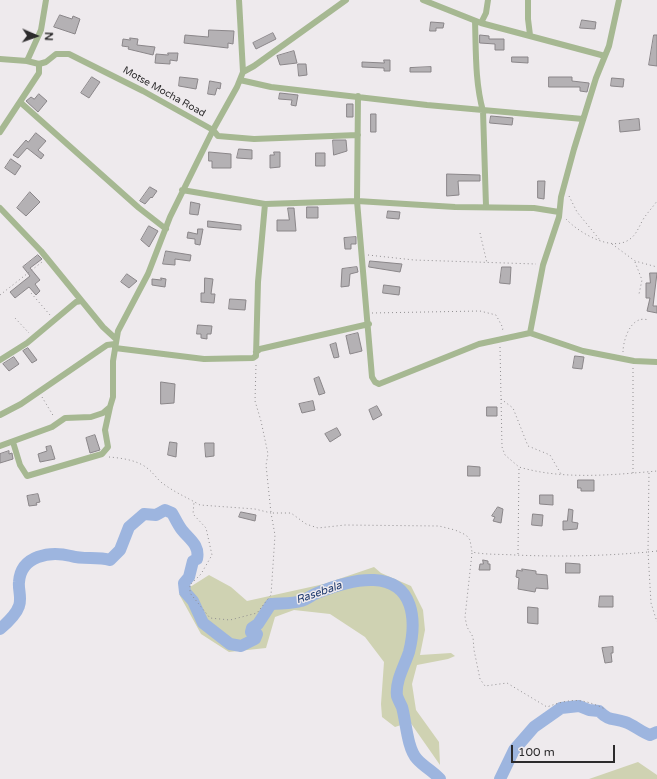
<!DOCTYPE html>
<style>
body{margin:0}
#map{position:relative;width:657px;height:779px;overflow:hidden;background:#eeeaed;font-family:"Varela Round",sans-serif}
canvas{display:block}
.north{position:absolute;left:16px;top:16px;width:40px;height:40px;-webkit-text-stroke:3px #eeeaed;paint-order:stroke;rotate:92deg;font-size:11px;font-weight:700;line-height:16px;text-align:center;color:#2c2b2c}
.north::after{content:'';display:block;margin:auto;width:14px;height:18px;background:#2c2b2c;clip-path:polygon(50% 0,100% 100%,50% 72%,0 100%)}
.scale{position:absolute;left:511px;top:745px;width:104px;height:18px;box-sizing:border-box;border:2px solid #2c2b2c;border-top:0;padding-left:5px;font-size:12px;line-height:14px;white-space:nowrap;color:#2c2b2c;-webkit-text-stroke:3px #eeeaed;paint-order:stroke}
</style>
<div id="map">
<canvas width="657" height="779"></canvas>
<div class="north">N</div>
<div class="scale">100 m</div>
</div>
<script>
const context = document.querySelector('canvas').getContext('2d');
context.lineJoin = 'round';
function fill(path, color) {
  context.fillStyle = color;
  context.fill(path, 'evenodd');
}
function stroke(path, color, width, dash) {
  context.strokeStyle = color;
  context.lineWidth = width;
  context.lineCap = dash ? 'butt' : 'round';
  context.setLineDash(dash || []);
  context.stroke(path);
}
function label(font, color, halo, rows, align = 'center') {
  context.font = font + ' "Varela Round",sans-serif';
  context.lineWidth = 3;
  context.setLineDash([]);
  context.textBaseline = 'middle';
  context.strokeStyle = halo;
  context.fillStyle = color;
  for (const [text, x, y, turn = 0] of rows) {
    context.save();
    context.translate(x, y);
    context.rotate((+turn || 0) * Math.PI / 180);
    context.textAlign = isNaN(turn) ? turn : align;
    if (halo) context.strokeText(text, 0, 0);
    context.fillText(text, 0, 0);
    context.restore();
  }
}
const green = new Path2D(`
 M374 567 381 573 411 586 423 610 425 630 420 655 451 653 455 656 448 659 417 665 412 684 416 710 439 742 440 765 410 722 395 727 382 717 381 704 384 662 365 637 330 614 294 610 275 617 266 648 229 652 201 634 179 594 209 575 231 587 247 601 324 584Z
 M638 762 657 775V779H589Z`);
const river = new Path2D(`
 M0 629C7 623 16 615 19 606 22 598 18 589 19 582 21 555 50 551 71 556 84 560 97 556 110 560L120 550 129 527 144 514 156 515 165 510 172 513C175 518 178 525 182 530 189 539 200 545 197 559L193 561 189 577 184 583 185 592 193 601 203 623 230 644 241 646 255 639 257 634 251 632 252 628 258 624 271 604C280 603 293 604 301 601 307 599 312 595 317 593 334 586 356 579 374 580 414 582 417 620 409 652 405 665 395 681 397 696 398 699 400 703 402 707 406 721 407 748 417 759 424 767 433 771 440 779
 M500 779 514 750 534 727 561 708 579 706 589 710 599 711C609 721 612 718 625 722 634 725 641 732 650 735L657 732`);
const building = new Path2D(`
 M60 15 72 19 73 16 80 19 75 34 54 27Z
 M582 20 596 22 595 29 580 28Z
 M431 22 444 23 443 28H436V31H430Z
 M209 30 234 31 233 44 228 43V48L184 43 185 35 208 37Z
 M273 33 276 39 256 49 253 43Z
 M480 35 489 36V39H504V50H495V44L480 43Z
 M654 35H657V66L649 65Z
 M130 38 138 39 137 45 155 47 153 55 128 49 129 47 122 46 123 39 130 40Z
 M294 51 297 63 280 65 277 56Z
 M168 53H178L177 61 170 60V64L155 63 156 54 168 55Z
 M512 57H528V63L512 62Z
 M384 60H390V71H384V68L362 67V62L384 63Z
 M298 64H306L307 75 299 76Z
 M431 67V72H410V68Z
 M92 77 100 82 89 98 81 93Z
 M180 77 198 79 196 89 179 86Z
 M549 77H572V81L589 83V84L587 92 580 91V87H549Z
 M612 78 624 79 623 87 611 86Z
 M210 81 221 83 220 89 217 88 215 95 208 94Z
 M280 93 298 95 296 106 291 105 292 100 279 99Z
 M39 94 47 101 38 112 26 101 31 97 34 99Z
 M347 104H353V117H347Z
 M371 114H376V132H371Z
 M491 116 513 118 512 125 490 123Z
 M639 119 640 130 620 132 619 121Z
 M36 133 46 141 38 150 44 155 41 159 27 148 18 158 13 155 26 140 28 142Z
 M333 140H346L347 151 334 155Z
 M239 149 252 150V159L237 158Z
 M209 152 231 154V168H212V161H209Z
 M274 152H280V167L270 168V155H274Z
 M316 153H325V166H316Z
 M11 159 21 166 15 175 5 168Z
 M447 174 480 175V181H458L459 195 447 196Z
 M538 181H545L544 199 538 198Z
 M150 187 157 191 152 198 151 197 145 204 140 201Z
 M30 192 40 202 26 216 17 208Z
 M191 202 200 204 198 215 190 214Z
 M307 207H318V218H307Z
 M288 208H294L296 231H277V220H289Z
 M388 211 400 212 399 219 387 218Z
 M208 221 241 225V230L208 227Z
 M149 226 158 231 149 247 141 240Z
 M198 229H203L200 245 195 244V239L187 238 188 232 197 234Z
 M356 237V244H351V249H345L344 238Z
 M166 251 191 255 190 261 175 259V265L163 264Z
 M38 255 42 259 30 268 40 280 35 284 40 291 36 295 29 287 15 298 10 292 30 276 23 267Z
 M370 261 402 264 400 272 369 267Z
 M357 267 358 272 350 274 349 286 341 287 342 269Z
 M502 267H511L510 284 500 283Z
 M650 273H657L653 306H657V313L647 311 650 298H646V283H650Z
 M127 274 137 281 129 288 121 282Z
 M161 278 166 279 165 287 152 285V279L161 280Z
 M205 278 213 279 211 294H215L214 303 201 302V293H204Z
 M384 285 400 287 399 295 383 293Z
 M230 299 246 300 245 310 229 309Z
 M198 325 212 326 211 334H207V339L201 338V334H197Z
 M358 333 362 351 350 354 346 336Z
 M336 343 339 357 334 358 330 345Z
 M28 348 37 360 32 363 23 351Z
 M575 356 584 357 582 369 573 368Z
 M14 357 19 364 9 371 3 364Z
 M319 377 325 393 319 395 314 379Z
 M161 382 175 384 174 403 161 404Z
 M313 401 315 410 302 413 299 404Z
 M377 406 382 415 373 420 369 410Z
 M487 407H497V416H487Z
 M337 428 341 435 330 442 325 434Z
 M95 435 100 450 90 453 86 438Z
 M170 442 177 443 176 457 168 455Z
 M205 443H214V456L206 457Z
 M51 446 55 459 40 462 38 454 47 451 46 447Z
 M9 451V454L12 453 13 459 0 463V454Z
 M468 466 480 467V476H468Z
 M578 480H594V491H581V488H578Z
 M38 494 40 502 36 503 37 505 29 506 27 496Z
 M540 495H553V505L540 504Z
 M498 507 503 509 501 523 493 521 495 517 492 516Z
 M569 509 573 510 572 522 578 523 577 529 563 530V521H567Z
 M241 512 256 515 255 521 239 517Z
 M533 514 543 515 542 526 532 525Z
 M483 560 488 561V564H490V570H479L480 564H483Z
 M566 563 580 564V573H566Z
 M522 569 536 571V574L547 575 548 589 536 588 535 592 518 589 519 578 516 577 517 570 522 571Z
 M600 596H613V607H599Z
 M528 607 538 608V624L528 623Z
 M613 647V653H611L612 662 605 663 602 648Z`);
const path = new Path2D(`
 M569 196 577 212 600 240
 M566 219C578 232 612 253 630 239 637 234 639 226 644 218 648 212 653 207 657 201
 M480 233 487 263
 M612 244 635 261 657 267
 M368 255 414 260 536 264
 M635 262 642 280 639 294
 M31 293 50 315
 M0 295 42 262
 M372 313 480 311 496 315 503 328 502 332
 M15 318 29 333
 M500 347 502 447 505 455 519 467
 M623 352C623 343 628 324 639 320 641 319 645 319 649 320
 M256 365 255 401 261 421 268 454 266 465 271 513H291L306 524 318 528 345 525 439 526 455 530 466 535 470 540 472 552C486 555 501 554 515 555 559 557 604 556 648 552L649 472
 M42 397 54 417
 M501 399 513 408 528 446 550 455 561 474
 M109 457C121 458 137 460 147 468 154 473 158 481 165 485 176 493 188 498 200 505L255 509 271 513 275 535 271 595 257 613 230 620 210 618 190 593V585L201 574 212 555 206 528 193 514 194 502
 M633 473V368
 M657 551 648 552 651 603 657 622
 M472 553 465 617 467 627 473 637 474 650 480 679 485 686 507 683 547 707C571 698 582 698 605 709
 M518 554 519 467C563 480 612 475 657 471`);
const minor = new Path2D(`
 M423 0 481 23 605 56
 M528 0V19L530 35
 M475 21C476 51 475 82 483 111L486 206
 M481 23 486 13 488 0
 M0 59 27 61 39 64 46 62 56 54H69L143 91 213 130 237 87 243 72 239 0
 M27 61 41 30 46 0
 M243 72 254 66 346 0
 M240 80 271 87 427 105 583 119
 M358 96 357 201 372 377 375 382 379 384 479 344 530 333 543 265 559 217 561 197 574 149 596 78 609 46 619 0
 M20 102 139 208 166 229
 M0 132 39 73V64
 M182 190 265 204 357 201 455 207 534 208 559 212
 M0 208 41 251 103 327 116 339
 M530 333 583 351 634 361 657 362
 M115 348 204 359 253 358 256 356 258 282 265 204
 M256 352 260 349 369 324
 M0 360 27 343 76 302 81 301
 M0 415 21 404 107 345 115 344
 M13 442 20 465 27 476 102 454 108 447 105 430 110 407
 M0 446 52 427 65 418 91 417 103 413 110 407 113 397V361L118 331 148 274 170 217 213 130 218 136 254 139 358 135`);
const streetNames = [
 ["Motse Mocha Road",164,92,29]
];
const waterNames = [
 ["Rasebala",319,593,-19]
];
fill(green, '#cfd2b2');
stroke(river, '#9db5df', 12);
fill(building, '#b4b1b4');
stroke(building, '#8a8689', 1);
stroke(path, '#908e90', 1, [1, 3]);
stroke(minor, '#a6b892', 6);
label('10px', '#2c2b2c', '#eeeaed', streetNames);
label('italic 11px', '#203c70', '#eeeaed', waterNames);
</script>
